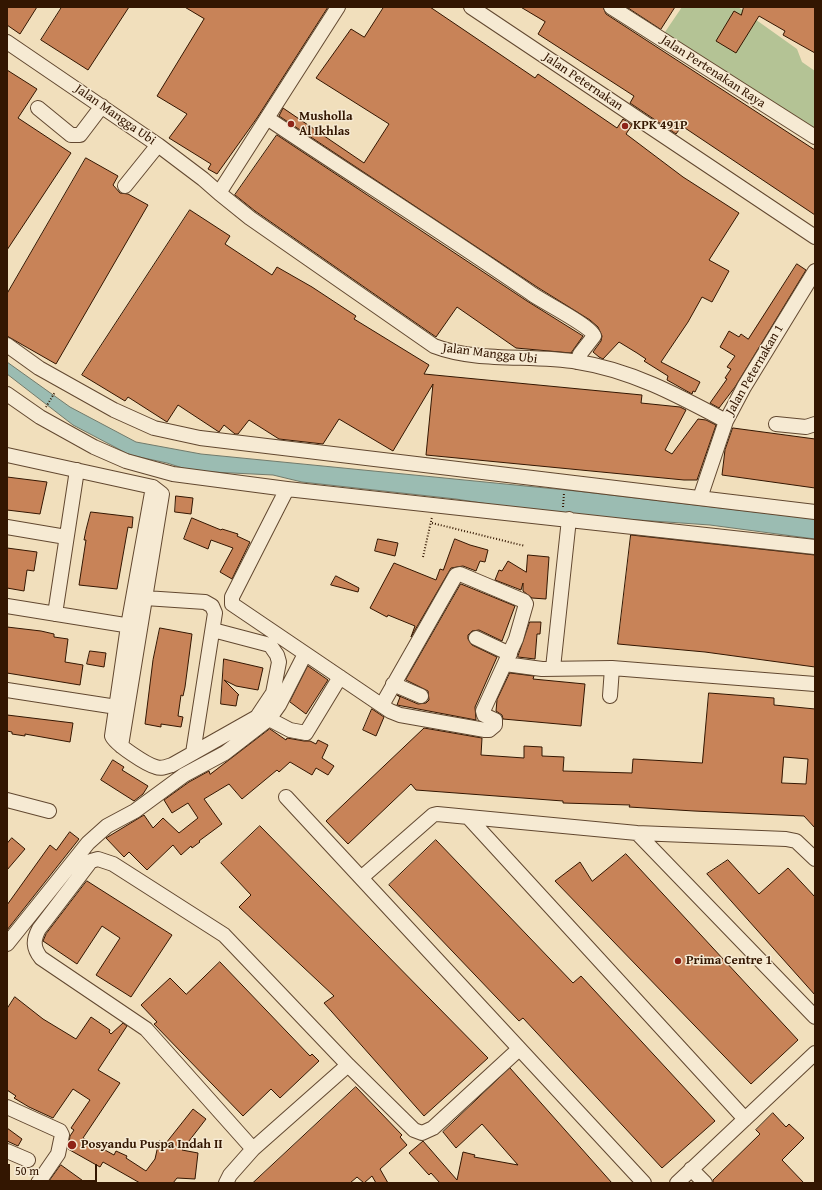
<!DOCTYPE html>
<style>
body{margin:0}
#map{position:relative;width:822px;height:1190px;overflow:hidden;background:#f1dfbc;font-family:"Gentium Book Plus",serif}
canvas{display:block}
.frame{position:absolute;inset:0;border:8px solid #331601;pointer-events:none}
.scale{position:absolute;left:8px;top:1164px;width:89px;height:18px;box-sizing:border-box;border:2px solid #331601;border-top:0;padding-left:5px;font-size:12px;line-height:14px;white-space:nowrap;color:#331601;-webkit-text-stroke:3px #f6ead3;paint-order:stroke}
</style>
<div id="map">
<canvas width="822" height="1190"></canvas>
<div class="frame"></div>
<div class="scale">50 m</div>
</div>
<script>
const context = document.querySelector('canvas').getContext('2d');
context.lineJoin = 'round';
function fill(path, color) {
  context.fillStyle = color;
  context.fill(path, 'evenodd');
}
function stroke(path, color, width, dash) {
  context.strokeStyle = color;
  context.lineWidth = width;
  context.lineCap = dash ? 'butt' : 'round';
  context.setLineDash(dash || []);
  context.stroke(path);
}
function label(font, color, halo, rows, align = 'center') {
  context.font = font + ' "Gentium Book Plus",serif';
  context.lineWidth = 3;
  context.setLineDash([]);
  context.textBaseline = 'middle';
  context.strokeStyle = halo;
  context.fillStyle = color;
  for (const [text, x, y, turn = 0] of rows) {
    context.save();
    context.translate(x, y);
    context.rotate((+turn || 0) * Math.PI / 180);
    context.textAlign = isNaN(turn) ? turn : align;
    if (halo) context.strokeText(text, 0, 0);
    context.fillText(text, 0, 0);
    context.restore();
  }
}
const green = new Path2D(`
 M682 7H738L797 49 802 62 815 71V132L663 35Z`);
const water = new Path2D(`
 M7 362 70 407 136 442 201 454 576 491 815 519V539L710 525 552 514 456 499 302 482 273 475 192 471 167 463 130 455 73 425 7 374Z`);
const building = new Path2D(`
 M7 7H37L20 34 7 25Z
 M62 7H129L88 70 41 40Z
 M185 7H328L257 118 217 174 208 169 211 164 169 138 187 114 157 96 204 19Z
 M384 7H430L535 78 538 74 617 128 623 119 632 125 626 134 683 177 739 213 709 260 729 271 712 302 702 297 688 322 661 362 700 382 695 392 693 391 692 394 667 380 668 376 644 361 646 359 637 353 619 342 603 359 599 357 593 352 601 341 602 336 598 327 590 320 537 287 279 116 283 108 364 163 389 124 316 78 351 29 364 37Z
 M521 7H603L606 14 815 150V215L682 126 676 134 630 103 634 96 538 34 545 22Z
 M627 7H675L661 29Z
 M744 7H815V53L783 35 785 31 759 16 736 53 716 41 734 11 741 15Z
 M7 70 37 89 18 118 71 153 7 250Z
 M277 135 527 301 583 336 571 353 516 348 457 307 436 337 255 211 235 195Z
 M86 158 118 176 113 185 120 193 128 194 148 205 56 364 7 336V294Z
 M190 210 230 236 225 244 272 275 277 267 312 287 356 316 354 319 429 365 424 374 642 395 641 403 680 407 686 410 665 450 672 454 698 419 706 420 716 425 697 480H684L426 455 433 384 393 451 339 419 323 444 279 439 249 420 238 434H235L224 425 219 432 178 405 167 422 128 397 125 401 82 375Z
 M797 264 806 270 735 387 719 408 710 403 727 379 725 378 731 369 727 367 735 356 720 347 729 331 739 337 741 334 748 339Z
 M733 428 815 439V488L722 475 725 450Z
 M7 477 47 482 40 514 7 510Z
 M176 496 193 498 191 514 175 512Z
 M91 512 133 517 132 528 128 527 117 589 79 585 86 540H84L86 530Z
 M192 518 221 530 222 529 238 534 237 536 250 542 232 579 220 572 233 548 211 540 208 549 184 539Z
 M631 535 815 555V667L705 652 618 644Z
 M378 539 398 543 395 556 375 551Z
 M455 539 470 545 488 550 485 562 480 561 476 571 463 566 451 568 411 637 415 626 388 615 387 617 370 608 394 563 436 580 440 569 443 570Z
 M7 548 37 552 34 571 27 570 24 591 7 588Z
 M528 555 549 557 546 599 532 598 523 591V583L521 590 495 580 499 570 502 571 508 561 526 572Z
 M336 576 359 588 358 592 331 585Z
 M461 584 515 606 502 641 479 630 472 631 468 635V639L472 645 497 657 475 707 476 720 397 705 400 697 397 695 418 704 426 703 429 700 428 691 406 680Z
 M530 622H541L540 634H537L535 659 518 657Z
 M7 627 41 631 54 634V637L68 639 65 662 83 665 80 685 7 673Z
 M160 628 192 634 185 687 183 696 181 695 178 716 183 717 181 727 161 724V727L145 724 153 660Z
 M90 651 106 653 104 667 87 664Z
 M224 659 263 668 258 690 236 686 224 680 239 695H238L236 706 221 704Z
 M308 666 328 680 306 714 290 702Z
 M510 673 534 676 533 679 585 684 581 726 503 719 502 715 496 711 497 700Z
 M709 693 774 698V705L815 709V828L804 816 694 811 629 807 630 805 563 803V801L416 790 411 784 348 844 326 821 424 728 482 738 481 755 524 758V746L542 747V756L564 757 563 771 632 773 633 759 702 763ZM784 757 808 759 806 784 782 783Z
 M372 709 384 717 376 736 363 730Z
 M7 715 73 723 70 742 25 734V736L12 734V732L7 731Z
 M270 729 286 740 287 738 304 741H310L316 744 318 740 328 745 322 758 334 766 328 775 316 768 312 775 290 762 279 772 277 770 242 799 229 784 204 799 222 824 199 841 200 842 192 848 191 846 181 855 173 845 147 870 129 852 124 857 106 838 144 815 153 828 163 818 179 833 198 818 188 803 172 813 164 800 189 782 209 771 210 774Z
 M113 760 124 767 122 770 148 786 143 794 134 801 101 780Z
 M260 826 488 1058 424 1116 324 1003 334 996 239 907 251 895 221 863Z
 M70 832 79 839 7 930V905L50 845 56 850Z
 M12 838 25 849 7 870V844Z
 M436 840 573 983 581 976 715 1121 662 1168 523 1018 519 1021 389 885Z
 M626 854 798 1040 751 1084 555 881 580 862 592 881Z
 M728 860 759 894 788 868 815 897V995L707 874Z
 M87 881 172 935 131 997 96 975 120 938 102 926 77 964 43 941 46 934Z
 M220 962 310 1056 312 1054 319 1061 280 1098 271 1089 243 1116 154 1024 157 1022 141 1005 170 978 186 994Z
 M15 997 43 1019 76 1039 91 1017 110 1030 109 1032 111 1034 123 1023 127 1026 98 1070 120 1083 83 1138 114 1155 116 1151 127 1156 126 1158 146 1171 155 1159 159 1141 166 1143 193 1109 206 1119 182 1150 198 1153 195 1179 177 1178 173 1183H140L103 1162 100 1167 68 1149 70 1136 74 1130 71 1128 90 1100 73 1089 53 1118 29 1107 14 1098 16 1096 7 1090V1009Z
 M510 1068 612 1183H440L431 1173 429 1175 409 1153 423 1141 457 1180 463 1152 475 1155 474 1157 518 1165 482 1124 456 1148 443 1132Z
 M356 1087 402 1135 400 1137 407 1145 380 1169 388 1183H376L372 1176 364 1183 357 1177 350 1183H253Z
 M773 1113 786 1127 789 1124 804 1138 782 1160 804 1183H713V1180L760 1134 756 1130Z
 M7 1128 22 1139 18 1146 7 1141Z
 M61 1165 86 1183H48Z`);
const path = new Path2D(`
 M46 407 55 392
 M563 507 564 493
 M432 523 525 546
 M423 557 432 517`);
const minor = new Path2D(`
 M471 7 815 237
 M611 7 815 137
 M7 42 158 145 203 179 219 193 338 7
 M38 108 71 135H80L102 106
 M267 118C355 177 445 234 532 294 543 302 591 326 594 336L580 354 577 362
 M125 186 158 145
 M219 193 250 218 434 346C478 363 532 354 578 362 631 370 679 396 726 421
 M7 345 39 368 114 410 154 428 200 438 815 512
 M7 394 40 417 94 447 126 461 173 474 287 489 815 547
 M776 424 806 427 815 424
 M7 455 153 487 162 494 121 746
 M153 487 128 626 112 736C115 744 147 765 156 767 161 769 166 767 172 765L257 717 273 693 279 662 277 655 270 645 213 630
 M287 489 232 597V604L390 711 400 715 485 730H489L495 725V720L484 715 483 711 516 639 526 604 524 601 460 574 456 575 382 705
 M700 498 726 421 744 387 815 271
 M7 527 66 537
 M136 599 145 598 205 602 212 606 215 613 193 753
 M7 606 137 627
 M55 614 77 470
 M476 638 510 654
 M505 664 542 669 612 668 815 684
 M553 668 569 519
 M393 684 421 696
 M7 690 123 708
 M610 696 612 668
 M269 719 279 705 305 654
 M286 797 644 1183
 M7 800 49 811
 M469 818 745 1119
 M637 833 815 1017
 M361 878 433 815 437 814 637 833 786 839 796 841 815 859
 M7 944 88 843 107 826 135 811 184 775 225 753 269 719 290 730 306 733 340 677
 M7 1107 60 1131 62 1135 58 1154 38 1183
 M253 1149 146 1029 41 958C33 948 33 940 39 929L91 861 98 859 113 864 224 935 348 1065 414 1130 422 1133 433 1128 519 1049
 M7 1151 28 1160
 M691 1169 705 1183
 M226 1183 230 1175 253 1149 348 1065
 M677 1183 815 1053`);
const markers = [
 [291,124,4,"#8f2418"],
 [625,126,4,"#8f2418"],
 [678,961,4,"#8f2418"],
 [72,1145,5,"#8f2418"]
];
const streetNames = [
 ["Jalan Pertenakan Raya",713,72,33],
 ["Jalan Peternakan",583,82,34],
 ["Jalan Mangga Ubi",115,115,35],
 ["Jalan Mangga Ubi",490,354,7],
 ["Jalan Peternakan 1",755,370,-60]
];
const poiNames = [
 ["Musholla",299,117],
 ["Al Ikhlas",299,132],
 ["KPK 491P",633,126],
 ["Prima Centre 1",686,961],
 ["Posyandu Puspa Indah II",81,1145]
];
fill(green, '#b4c395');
fill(water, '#9bbcb2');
stroke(water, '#717a6b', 1);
fill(building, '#c88358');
stroke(building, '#331601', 1);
stroke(minor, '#624830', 16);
stroke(path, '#331601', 2, [1, 2]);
stroke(minor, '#f6ead3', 14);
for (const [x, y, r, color] of markers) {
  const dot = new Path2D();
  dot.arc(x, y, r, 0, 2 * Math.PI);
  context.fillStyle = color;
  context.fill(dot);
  stroke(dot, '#f6ead3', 1.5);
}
label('13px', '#331601', '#f6ead3', streetNames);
label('bold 13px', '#331601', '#f6ead3', poiNames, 'left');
</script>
